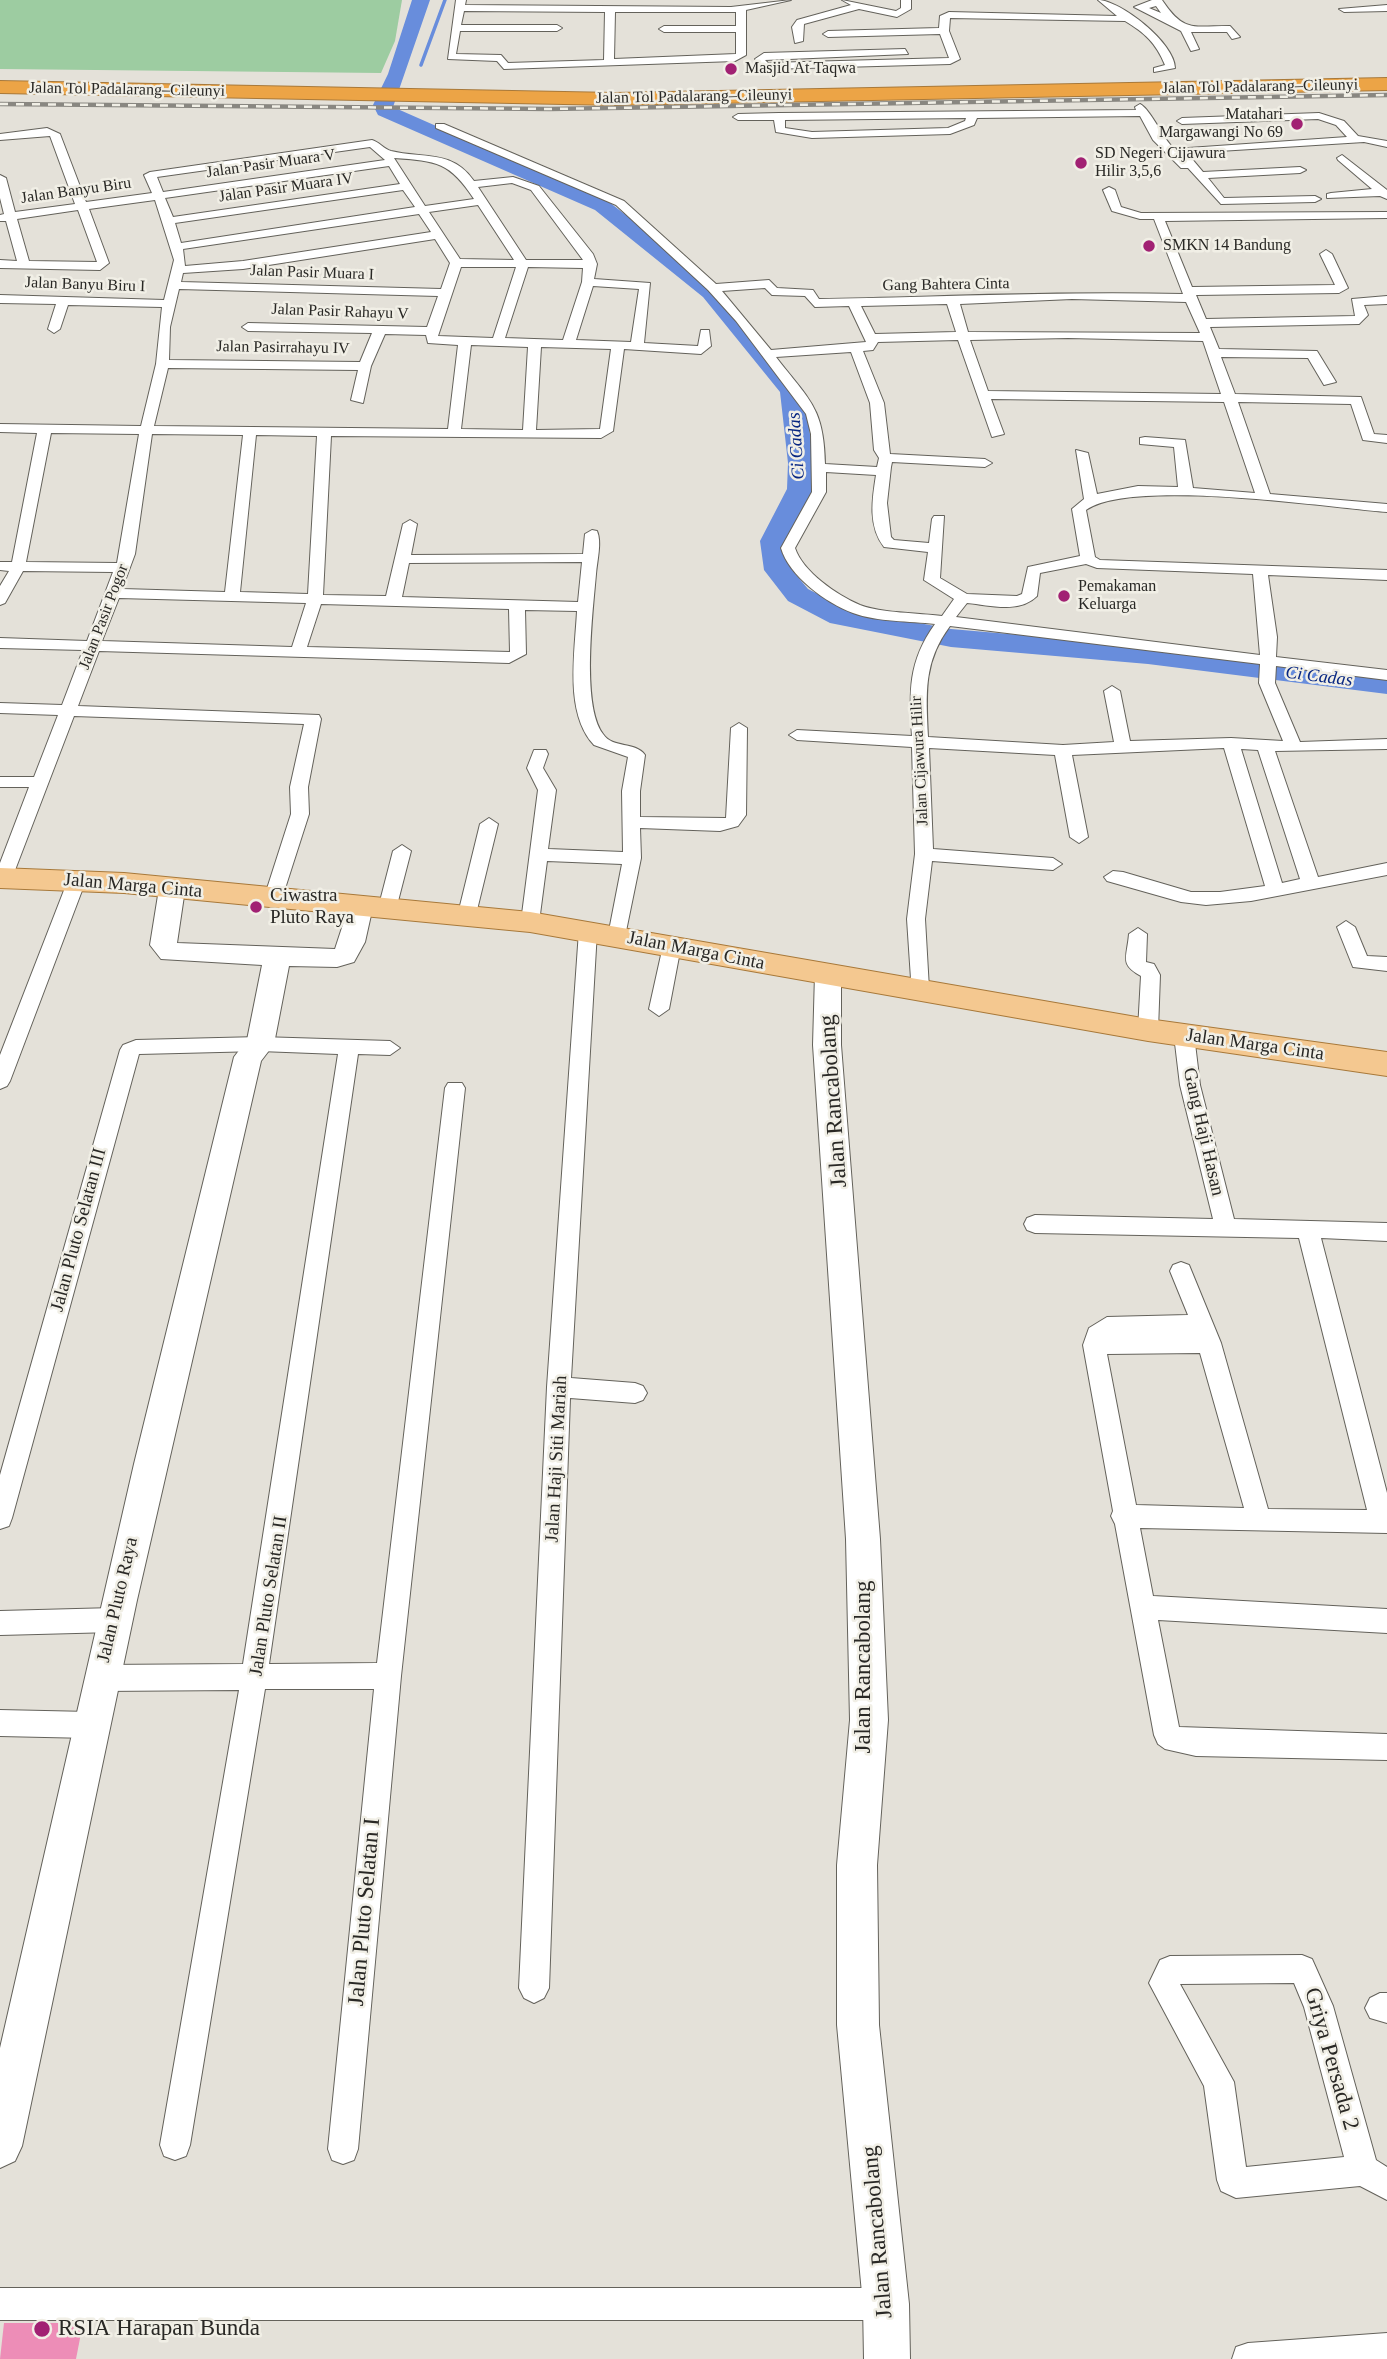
<!DOCTYPE html>
<meta charset="utf-8">
<style>
body{margin:0}
canvas{display:block;background:#e4e1d9}
</style>
<canvas width="1387" height="2359"></canvas>
<script>
const context = document.querySelector('canvas').getContext('2d');
context.lineJoin = 'round';
function fill(path, color) {
  context.fillStyle = color;
  context.fill(path, 'evenodd');
}
function stroke(path, color, width, dash) {
  context.strokeStyle = color;
  context.lineWidth = width;
  context.lineCap = dash ? 'butt' : 'round';
  context.setLineDash(dash || []);
  context.stroke(path);
}
function label(font, color, halo, rows, align = 'center') {
  context.font = font + ' "Times New Roman",serif';
  context.lineWidth = 5;
  context.setLineDash([]);
  context.textBaseline = 'middle';
  context.strokeStyle = halo;
  context.fillStyle = color;
  for (const [text, x, y, turn = 0] of rows) {
    context.save();
    context.translate(x, y);
    context.rotate((+turn || 0) * Math.PI / 180);
    context.textAlign = isNaN(turn) ? turn : align;
    if (halo) context.strokeText(text, 0, 0);
    context.fillText(text, 0, 0);
    context.restore();
  }
}
const green = new Path2D(`
 M0 0H402L395 41 381 73 0 69Z`);
const stream = new Path2D(`
 M421 65 445 0`);
const river = new Path2D(`
 M412 0H430L393 107 609 202 719 287 804 391 814 463 813 489 786 541 792 570 808 589 849 610 951 629 1148 646 1387 676V694L1148 664 951 647 830 623 788 601 764 570 760 541 787 489 788 463 780 392 703 297 595 210 378 115 373 105 388 74Z`);
const building = new Path2D(`
 M4 2323H83L76 2359H0Z`);
const street = new Path2D(`
 M456 0H466L465 5 731 7 791 0 746 10V55L735 61 504 69 497 61 448 59ZM464 11 605 12 604 60 508 63 501 55 456 54 460 31H557L562 28 557 25H461ZM615 12H736V26H664L659 29 664 32H736V54L614 59Z
 M842 0 896 11 901 8V0H911V9L897 17 859 9 804 24 803 41 795 43 792 27 797 20 851 5Z
 M1098 0C1120 0 1175 43 1175 68L1154 72V68L1165 65C1156 43 1145 33 1125 21L950 18 949 31 960 59 950 64 768 69 759 67 755 59 764 53 905 49 908 54 765 60 768 63 949 58 940 34 828 37 823 34 828 31 939 28 940 16 949 12 1117 16Z
 M1152 0H1162C1184 33 1193 26 1230 26L1240 37 1232 39 1227 32H1191L1199 49 1191 51 1181 31 1134 7ZM1156 6 1161 13 1149 8Z
 M1387 5V11L1344 12 1339 9Z
 M1140 104C1151 110 1162 137 1174 149L1347 137 1336 125 1318 119 1182 124 1177 121 1182 118 1319 113 1344 121 1358 136 1387 141V147L1364 142 1187 153 1203 172 1300 167 1306 170 1300 173 1208 178 1224 198 1315 196 1321 199 1315 202 1221 204 1188 168H1181L1153 140 1140 116 977 118 974 125 950 134 812 138 776 132 774 120H738L733 117 738 114 779 113 1136 110 1135 107ZM966 118 965 121 948 128 812 132 785 128V120Z
 M436 124H444L624 201 716 284 769 280 777 288 813 290 819 299C940 297 1062 291 1183 294L1154 219H1140L1112 211 1103 190 1109 187 1115 190 1121 207 1141 213 1387 212V218L1165 221 1192 287 1335 285 1320 254 1326 250 1332 254 1348 288 1339 293 1196 295 1206 319 1355 316 1352 299 1387 296V304L1364 305 1368 315 1359 324 1210 327 1219 349 1317 351 1336 382 1324 385 1308 358 1221 357 1235 394 1361 397 1374 434 1387 435V443L1363 440 1351 404 1238 402 1270 494 1387 504V512C1326 507 1130 478 1086 510L1095 557 1100 560 1387 570V580L1268 575 1277 637 1276 657 1387 670V680L1276 666 1275 683 1300 742 1387 739V749L1275 751 1318 877 1387 863V875L1251 901 1206 905 1181 902 1107 881 1104 877 1113 871 1123 872 1191 892H1220L1265 886 1224 748 1072 755 1088 837 1079 843 1070 837 1055 755 929 748 933 849 1053 858 1062 864 1053 870 932 861 925 919 929 989 926 994H912L907 919 915 854 912 747 797 740 789 735 797 730 912 736C909 693 908 661 935 624 910 621 877 622 853 613 826 603 789 576 781 548L812 492 811 434 806 414 736 321 708 290 616 205 436 128ZM765 288 772 295 805 296 815 307 849 306 866 342 771 350 722 291ZM1072 299 1186 302 1200 333 968 332 960 304ZM947 304 956 332 875 334 861 306ZM1068 338 1203 341 1221 394 988 391 970 340ZM958 340 992 437 1004 434 991 399 1224 402 1255 493 1193 488 1185 440 1145 437 1140 438V444L1174 447 1178 487 1138 486 1097 494 1088 453 1076 450 1084 499 1072 509 1080 556 1028 567 1022 594 1017 596 967 594 940 578 944 516H934L932 519 929 543 894 540 891 537 887 503 891 467 892 462 985 467 992 463 985 459 890 454 884 403 863 351 873 350 878 342ZM851 352 870 403 874 450 879 458 877 467 825 464C824 407 809 400 776 357ZM826 472 876 475C872 500 868 526 884 547L928 552 924 580 954 599 942 616C919 613 881 613 860 605 837 595 803 572 795 548L826 492ZM1086 564 1097 568 1253 574 1260 655 956 617 967 603C989 605 1019 614 1037 596L1040 573ZM950 626 1260 664 1259 683 1283 741 1231 738 1130 741 1120 691 1112 686 1104 691 1114 742 1063 745 928 737C926 694 923 662 950 626ZM1241 749 1258 750 1300 879 1282 883Z
 M47 128 60 134 86 202 152 193 144 175 150 172 372 140C379 142 384 149 391 151 423 159 452 149 474 181L513 177 539 186 593 254 597 264 594 279 650 283 644 343 698 346 701 330H709L711 346 701 354 624 349 613 431 601 438 331 436 323 595 386 596 403 524 410 520 417 524 411 555 583 554 585 534 592 530 597 531C602 542 597 561 596 574 593 610 581 705 603 734 613 749 635 741 645 755L640 791V817L726 818 731 728 739 723 747 728 746 815 738 826 720 831 640 828 641 858 624 941H610L608 936 622 864 547 861 539 922 530 928 521 922 538 790 527 768 534 750H546L548 754 543 768 556 790 548 849 623 852 622 791 628 757 594 745C564 713 575 652 577 611L525 610 526 654 509 663 99 651 78 706 319 715 321 719 308 787 309 814 282 898 273 904 264 898 291 814 290 787 304 724 74 716 12 878 9 882 0 883V863L29 787H0V777H34L58 715 0 713V703L62 705 83 650 0 648V638L87 641 113 572 23 571 5 603 0 605V586L9 571 0 570V562H12L37 433 0 432V424L141 426 156 364 162 307 68 305 60 329 54 333 48 329 56 304 0 303V295L164 300 174 260 155 200 89 209 109 263 100 270 0 268V260L17 261 6 221H0V215L4 214 0 198V175L6 178 15 212 75 204 50 136 0 140V134ZM370 147 385 160 163 192 157 177ZM394 158C437 161 450 162 474 199L425 206ZM389 166 400 184 173 217 165 198ZM512 183 531 190 583 260H526L478 187ZM403 190 415 207 181 243 175 223ZM478 205 514 260 460 259 429 212ZM78 210 97 262 29 261 17 219ZM419 214 431 232 243 261 185 266 183 249ZM435 239 450 263 441 289 181 282 183 273 243 269ZM461 267H516L493 338 438 336ZM528 267 583 268 582 282 563 340 505 338ZM593 286 639 289 631 342 576 340ZM179 289 438 296 427 327 248 323 242 327 248 331 372 333 360 362 169 360 170 327ZM385 334 426 335 428 343 458 345 448 429 154 426 168 368 358 370 351 400 363 403 371 366ZM471 345 528 347 523 430 461 429ZM541 347 611 349 600 429 536 430ZM51 433 139 434 117 563 26 562ZM152 434 243 435 225 592 122 589 135 554ZM256 435 317 436 308 594 240 592ZM582 562 578 602 402 597 409 563ZM119 598 306 603 292 647 102 641ZM321 604 509 609 510 652 307 647Z
 M1342 155 1387 190V199L1380 196 1327 198V194L1331 193 1372 189 1338 160 1337 158Z
 M489 818 498 824 476 914 467 920 458 914 480 824Z
 M402 845 411 851 396 909 387 915 378 909 393 851Z
 M77 874 86 880 10 1081 7 1086 0 1089V1055L68 880Z
 M1346 921 1355 927 1367 956 1387 957V971L1353 967 1337 927Z
 M588 925 597 931 571 1378 635 1383 643 1386 647 1393 643 1400 635 1403 570 1398 549 1988 544 1998 534 2003 524 1998 519 1988 547 1387 579 931Z
 M1138 928 1147 934 1146 962 1154 964 1160 975 1158 1030 1148 1037 1138 1030 1141 976C1119 964 1127 958 1129 934Z
 M672 939 681 946 669 1009 659 1016 649 1009 663 946Z
 M1184 1028 1194 1035 1200 1085 1234 1219 1387 1223V1241L1321 1238 1387 1493V1533L1140 1528 1153 1596 1387 1609V1633L1158 1620 1179 1727 1387 1734V1760L1196 1756 1165 1749 1158 1744 1154 1735 1115 1524 1111 1516 1113 1511 1083 1345 1089 1328 1107 1317 1188 1315 1170 1271 1173 1265 1181 1262 1189 1265 1221 1343 1268 1509 1367 1510 1299 1238 1035 1233 1027 1230 1024 1224 1027 1218 1035 1215 1213 1219 1180 1085 1174 1035ZM1200 1353 1244 1508 1136 1505 1107 1354Z
 M260 1037 390 1041 400 1048 390 1055 358 1054 269 1664 377 1663 445 1088 448 1083H462L465 1088 401 1676 358 2149 354 2160 343 2164 332 2160 328 2149 374 1689H265L190 2145 186 2156 175 2160 164 2156 160 2145 239 1690 100 1691 91 1687 87 1678 91 1669 100 1665 243 1664 338 1054 260 1051 139 1054 12 1518 9 1526 0 1529V1475L120 1050 123 1045 136 1040Z
 M114 1608 123 1611 127 1620 123 1629 114 1632 0 1635V1611Z
 M0 1710 90 1712 99 1716 103 1725 99 1734 90 1738 0 1736Z
 M1302 1955 1312 1959 1333 2006 1376 2160 1387 2167V2200L1360 2186 1236 2198 1221 2191 1217 2180 1204 2086 1149 1983 1160 1960 1170 1956ZM1294 1983 1304 2007 1344 2157 1246 2167 1234 2082 1180 1984Z
 M1380 1993H1387V2023L1370 2018 1365 2008 1370 1998Z
 M0 2288H886L897 2293 902 2304 897 2315 886 2320H0Z
 M1387 2333V2359H1232L1236 2347 1248 2343Z`);
const secondary = new Path2D(`
 M172 880 181 883 185 889 177 943 335 949 351 900 360 897 369 900 373 906 365 942 354 962 337 967 289 966 274 1044 261 1061 137 1600 22 2146 15 2161 0 2168V2048L134 1464 234 1057 247 1040 262 965 161 959 150 945 159 889 163 883Z
 M828 964 837 967 841 974V1045L880 1539 888 1720 877 1865 879 2025 909 2304 910 2359H864L863 2304 837 2025V1865L850 1720 846 1539 813 1045 815 974 819 967Z`);
const primary = new Path2D(`
 M0 868 124 873 530 912 1148 1019 1387 1052V1076L1148 1041 530 932 124 893 0 888Z`);
const highway = new Path2D(`
 M1387 78V90L615 105 0 93V81L615 93Z`);
const rail = new Path2D(`
 M0 104 550 109 1387 95`);
const markers = [
 [731,69,7,"#a12173"],
 [1297,124,7,"#a12173"],
 [1081,163,7,"#a12173"],
 [1149,246,7,"#a12173"],
 [1064,596,7,"#a12173"],
 [256,907,7,"#a12173"],
 [42,2329,9,"#a12173"]
];
const farPoinames = [
 ["Masjid At Taqwa",745,69],
 ["Matahari",1283,115,"right"],
 ["Margawangi No 69",1283,133,"right"],
 ["SD Negeri Cijawura",1095,154],
 ["Hilir 3,5,6",1095,172],
 ["SMKN 14 Bandung",1163,246],
 ["Pemakaman",1078,587],
 ["Keluarga",1078,605]
];
const farStreetnames = [
 ["Jalan Tol Padalarang–Cileunyi",1260,87,-1],
 ["Jalan Tol Padalarang–Cileunyi",127,90,1],
 ["Jalan Tol Padalarang–Cileunyi",694,97,-1],
 ["Jalan Pasir Muara V",271,164,-8],
 ["Jalan Pasir Muara IV",286,188,-8],
 ["Jalan Banyu Biru",76,191,-8],
 ["Jalan Pasir Muara I",312,273,2],
 ["Jalan Banyu Biru I",85,285,2],
 ["Gang Bahtera Cinta",946,285,-1],
 ["Jalan Pasir Rahayu V",340,312,2],
 ["Jalan Pasirrahayu IV",283,348,1],
 ["Jalan Pasir Pogor",104,617,-69],
 ["Jalan Cijawura Hilir",920,761,-93]
];
const farWaternames = [
 ["Ci Cadas",797,446,-94],
 ["Ci Cadas",1319,677,7]
];
const streetNames = [
 ["Jalan Marga Cinta",133,886,5],
 ["Jalan Marga Cinta",696,951,11],
 ["Jalan Marga Cinta",1255,1045,8],
 ["Gang Haji Hasan",1203,1132,77],
 ["Jalan Pluto Selatan III",79,1230,-75],
 ["Jalan Haji Siti Mariah",557,1459,-87],
 ["Jalan Pluto Selatan II",269,1596,-81],
 ["Jalan Pluto Raya",118,1600,-77]
];
const poiNames = [
 ["Ciwastra",270,896],
 ["Pluto Raya",270,918]
];
const nearStreetnames = [
 ["Jalan Rancabolang",834,1101,-94],
 ["Jalan Rancabolang",864,1667,-90],
 ["Jalan Pluto Selatan I",365,1912,-85],
 ["Griya Persada 2",1331,2059,74],
 ["Jalan Rancabolang",878,2232,-95]
];
const nearPoinames = [
 ["RSIA Harapan Bunda",58,2329]
];
fill(green, '#9dcca1');
stroke(stream, '#688ddc', 3.5);
fill(river, '#688ddc');
fill(building, '#ed8db7');
stroke(street, '#64625b', 2);
stroke(secondary, '#64625b', 2);
stroke(primary, '#a8793a', 2);
stroke(highway, '#a8793a', 2);
fill(street, '#fff');
fill(secondary, '#fff');
fill(primary, '#f4c890');
fill(highway, '#eca446');
stroke(rail, '#898781', 4.5);
stroke(rail, '#f1efe6', 2.5, [8]);
for (const [x, y, r, color] of markers) {
  const dot = new Path2D();
  dot.arc(x, y, r, 0, 2 * Math.PI);
  context.fillStyle = color;
  context.fill(dot);
  stroke(dot, '#f1efe6', 2.5);
}
label('16px', '#292825', '#f1efe6', farPoinames, 'left');
label('16px', '#292825', '#f1efe6', farStreetnames);
label('italic 18px', '#082782', '#f1efe6', farWaternames);
label('19px', '#292825', '#f1efe6', streetNames);
label('19px', '#292825', '#f1efe6', poiNames, 'left');
label('23px', '#292825', '#f1efe6', nearStreetnames);
label('23px', '#292825', '#f1efe6', nearPoinames, 'left');
</script>
